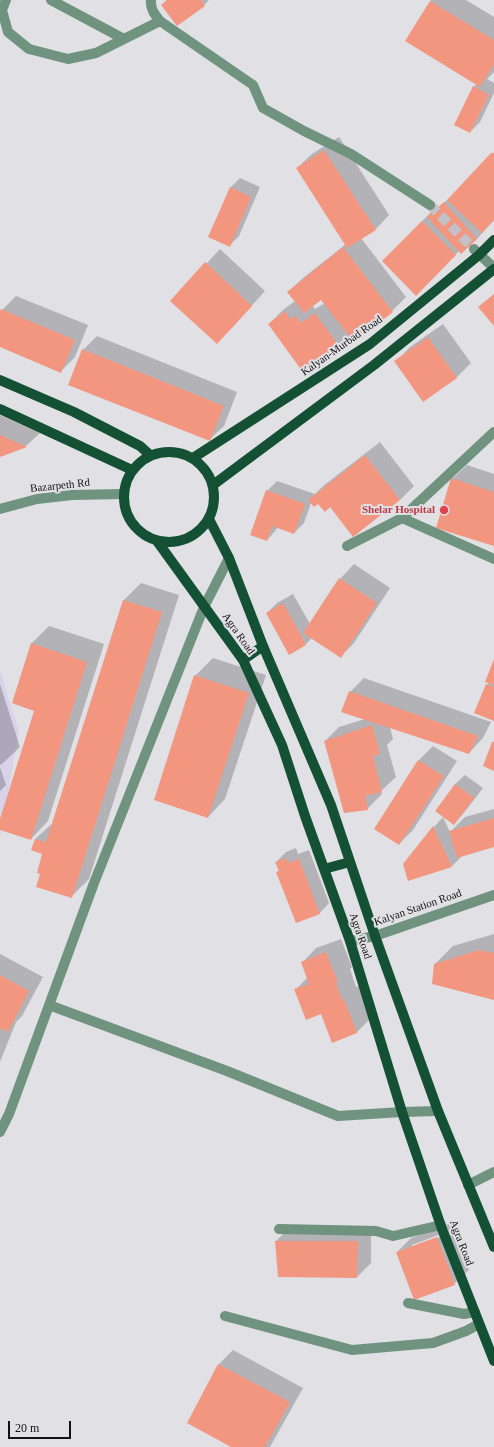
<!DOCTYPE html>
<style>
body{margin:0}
#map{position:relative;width:494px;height:1447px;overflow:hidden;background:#e0e0e5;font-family:Georgia,serif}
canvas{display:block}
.scale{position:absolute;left:8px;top:1421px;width:63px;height:18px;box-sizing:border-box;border:2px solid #121213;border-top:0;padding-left:5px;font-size:12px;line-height:14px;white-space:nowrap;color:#121213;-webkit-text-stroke:3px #e0e0e5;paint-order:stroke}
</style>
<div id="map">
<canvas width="494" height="1447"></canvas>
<div class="scale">20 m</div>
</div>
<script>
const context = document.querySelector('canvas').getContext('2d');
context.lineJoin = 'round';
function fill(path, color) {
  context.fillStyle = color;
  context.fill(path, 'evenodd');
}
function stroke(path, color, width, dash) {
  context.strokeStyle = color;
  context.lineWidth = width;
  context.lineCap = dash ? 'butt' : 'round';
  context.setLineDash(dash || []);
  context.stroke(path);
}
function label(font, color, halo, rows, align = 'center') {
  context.font = font + ' Georgia,serif';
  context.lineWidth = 4;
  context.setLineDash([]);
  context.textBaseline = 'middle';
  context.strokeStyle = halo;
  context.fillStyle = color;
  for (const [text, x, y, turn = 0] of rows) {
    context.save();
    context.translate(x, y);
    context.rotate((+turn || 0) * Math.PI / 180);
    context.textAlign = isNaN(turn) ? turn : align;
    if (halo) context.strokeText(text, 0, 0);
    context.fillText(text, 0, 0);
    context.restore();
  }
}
const commercial = new Path2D(`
 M0 670 19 731 0 839Z`);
const shadow = new Path2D(`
 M167 0H209L204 5H162Z
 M431 0H466L494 17V72L487 79 494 83V93L480 122 470 132 473 87 477 84 406 41Z
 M339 137 389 215 375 230 361 238 406 297 392 311 354 341 351 337 340 348 305 374 269 324 283 310 295 301 288 292 303 278 346 244 297 168 312 154ZM321 298 325 303 315 309 312 305Z
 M494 152V220L477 239 461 253 459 251 416 294 383 261 436 207 438 208 455 193Z
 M240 178 260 187 239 236 229 246 230 188Z
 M220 249 265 291 231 329 172 301Z
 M16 296 88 325 75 357 61 371 0 346V315L2 310Z
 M443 324 471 363 457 377 424 401 396 362 410 347Z
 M97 336 237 392 224 426 209 440 83 350Z
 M0 415 40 433 26 446 0 456Z
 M380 442 414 486 400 500 331 506 318 502 311 503 304 523 294 533 278 527 276 530 267 540V491L277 481 315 494 323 486Z
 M467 465 494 474V545L452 479Z
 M354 564 390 588 354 643 340 657 312 638 306 644 267 613 277 603 293 594 310 624 340 579Z
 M141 583 179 595 89 879 71 897 41 873 44 854 35 839 54 822 124 600Z
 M49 626 104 644 48 821 31 839 0 829V822L36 710 31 644Z
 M213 658 266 675 225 799 208 817 195 676Z
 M494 662V720L487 685 489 682Z
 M364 678 491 722 483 738 469 753 390 727 393 739 387 745 396 777 381 791 382 794 367 809 325 741 339 727 365 719 350 692Z
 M0 684 20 747 2 764 0 765Z
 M433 746 457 761 413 830 399 844 376 829 419 760Z
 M0 767 6 785 0 791Z
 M465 775 483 788 463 814 454 824 455 784Z
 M494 809V846L462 856 452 866 408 879 404 864 434 827 443 817 450 832 465 817Z
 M296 848 298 854 309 850 329 903 320 913 296 922 277 872 280 870 276 862 286 852Z
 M494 934V999L435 964 453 946Z
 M341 939 352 967 350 969 356 987 359 986 371 1018 357 1032 332 1042 321 1013 295 990 308 977 302 963 316 948Z
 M0 954 43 977 22 1016 16 1022 0 1062Z
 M451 1223 469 1270 454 1284 397 1252 411 1238ZM441 1234 442 1236 412 1247V1245Z
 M290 1227H371V1263L357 1277 276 1241Z
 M233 1350 303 1388 270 1447H233L188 1423 219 1364Z`);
const building = new Path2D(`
 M167 0H201L205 6 177 26 161 5Z
 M430 1 494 40V64L480 87 405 41Z
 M473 86 489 95 470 133 454 125Z
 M324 150 376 230 347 248 296 168Z
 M491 153H494V220L482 233 447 200Z
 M230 187 251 197 230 247 208 237Z
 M444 202 477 239 461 254 427 217Z
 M422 221 456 255 416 296 382 261Z
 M343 247 393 312 354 342 321 300 304 313 287 292Z
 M205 262 252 306 217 344 170 301Z
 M494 294V326L478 307Z
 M1 309 75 340 61 373 0 347V312Z
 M285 311 290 319 296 316 301 323 315 313 341 349 305 375 268 324Z
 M428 337 457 378 423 402 394 361Z
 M82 349 224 406 210 441 68 385Z
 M0 435 27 447 0 457Z
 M365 455 400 500 353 537 330 507 325 512 318 504 314 507 308 500Z
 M451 478 494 492V546L436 528Z
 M266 490 305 504 294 534 272 526 267 541 250 535Z
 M339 578 377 603 341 658 303 633Z
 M123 600 162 612 72 898 36 887 40 874 37 873 42 854 31 850 35 839 46 842Z
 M283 603 306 645 289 655 266 613Z
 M31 643 87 662 31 840 0 830V819L34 711 12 703Z
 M494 659V685L485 682Z
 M194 675 249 693 208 818 154 800Z
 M486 684 494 687V721L474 713Z
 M349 691 478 736 469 754 341 712Z
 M372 725 380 754 373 756 382 792 365 796 368 810 344 813 324 741Z
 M492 742H494V771L483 766Z
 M418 760 444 776 399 845 374 829Z
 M455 784 474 798 454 825 435 811Z
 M494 818V847L457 858 449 831Z
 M433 826 452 867 408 881 403 864Z
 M286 858 288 863 299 859 320 914 296 923 276 872 279 871 275 862Z
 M479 950 494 953V1000L432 984 434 964Z
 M326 952 338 982 336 983 342 1000 344 999 357 1033 332 1043 321 1014 306 1020 294 989 309 984 301 962Z
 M0 975 29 991 8 1032 0 1028Z
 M437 1237 455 1285 414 1300 396 1252Z
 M275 1241H358L357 1278 278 1277Z
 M218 1364 290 1402 265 1447H231L187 1423Z`);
const minorTunnel = new Path2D(`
 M430 205 474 249`);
const minor = new Path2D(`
 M6 0 2 10 8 32 29 49 68 59 96 53 160 21
 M51 0 124 39
 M151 0C150 9 155 15 160 21L253 85 263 108 304 131 351 154 430 205
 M474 249 494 268
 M0 509 37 499 72 495 123 494
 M402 518 494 559
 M347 546 402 518 494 432
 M350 941 375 936 494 895
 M49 1005 227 1071 338 1116 402 1112 438 1111
 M0 1132 9 1114 94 883 204 607 229 558
 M468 1185 494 1172
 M279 1229 376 1231 393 1236 441 1225
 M408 1303 464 1314 475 1312
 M225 1316 352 1350 433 1343 466 1331 479 1324`);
const major = new Path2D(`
 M0 380 74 412 140 446 150 455
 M0 409 132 470
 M124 497a45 45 0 1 1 90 0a45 45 0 1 1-90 0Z
 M193 458 370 344 479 255 494 240
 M213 485 374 365 494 269
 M209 519 229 558 263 646 331 805 375 936 438 1111 494 1247
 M157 541 243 660 282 745 305 816 350 941 402 1112 442 1229 494 1361
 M243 660 263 646
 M324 869 350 862`);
const markers = [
 [444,510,5,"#e0444e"]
];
const streetNames = [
 ["Kalyan-Murbad Road",342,346,-35],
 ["Bazarpeth Rd",60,486,-6],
 ["Agra Road",238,634,55],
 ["Kalyan Station Road",418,908,-19],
 ["Agra Road",360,936,71],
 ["Agra Road",461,1243,69]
];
const healthNames = [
 ["Shelar Hospital",435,510]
];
fill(commercial, '#d8d3e9');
fill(shadow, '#0003');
fill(building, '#f29680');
stroke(minorTunnel, '#c1c1c6', 10, [10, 5]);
stroke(minor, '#6f937e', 10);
stroke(major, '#135034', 10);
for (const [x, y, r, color] of markers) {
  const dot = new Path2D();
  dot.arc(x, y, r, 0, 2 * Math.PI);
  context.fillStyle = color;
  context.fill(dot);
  stroke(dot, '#e0e0e5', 1.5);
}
label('11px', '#121213', '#e0e0e5', streetNames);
label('bold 11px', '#be3a42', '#e0e0e5', healthNames, 'right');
</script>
